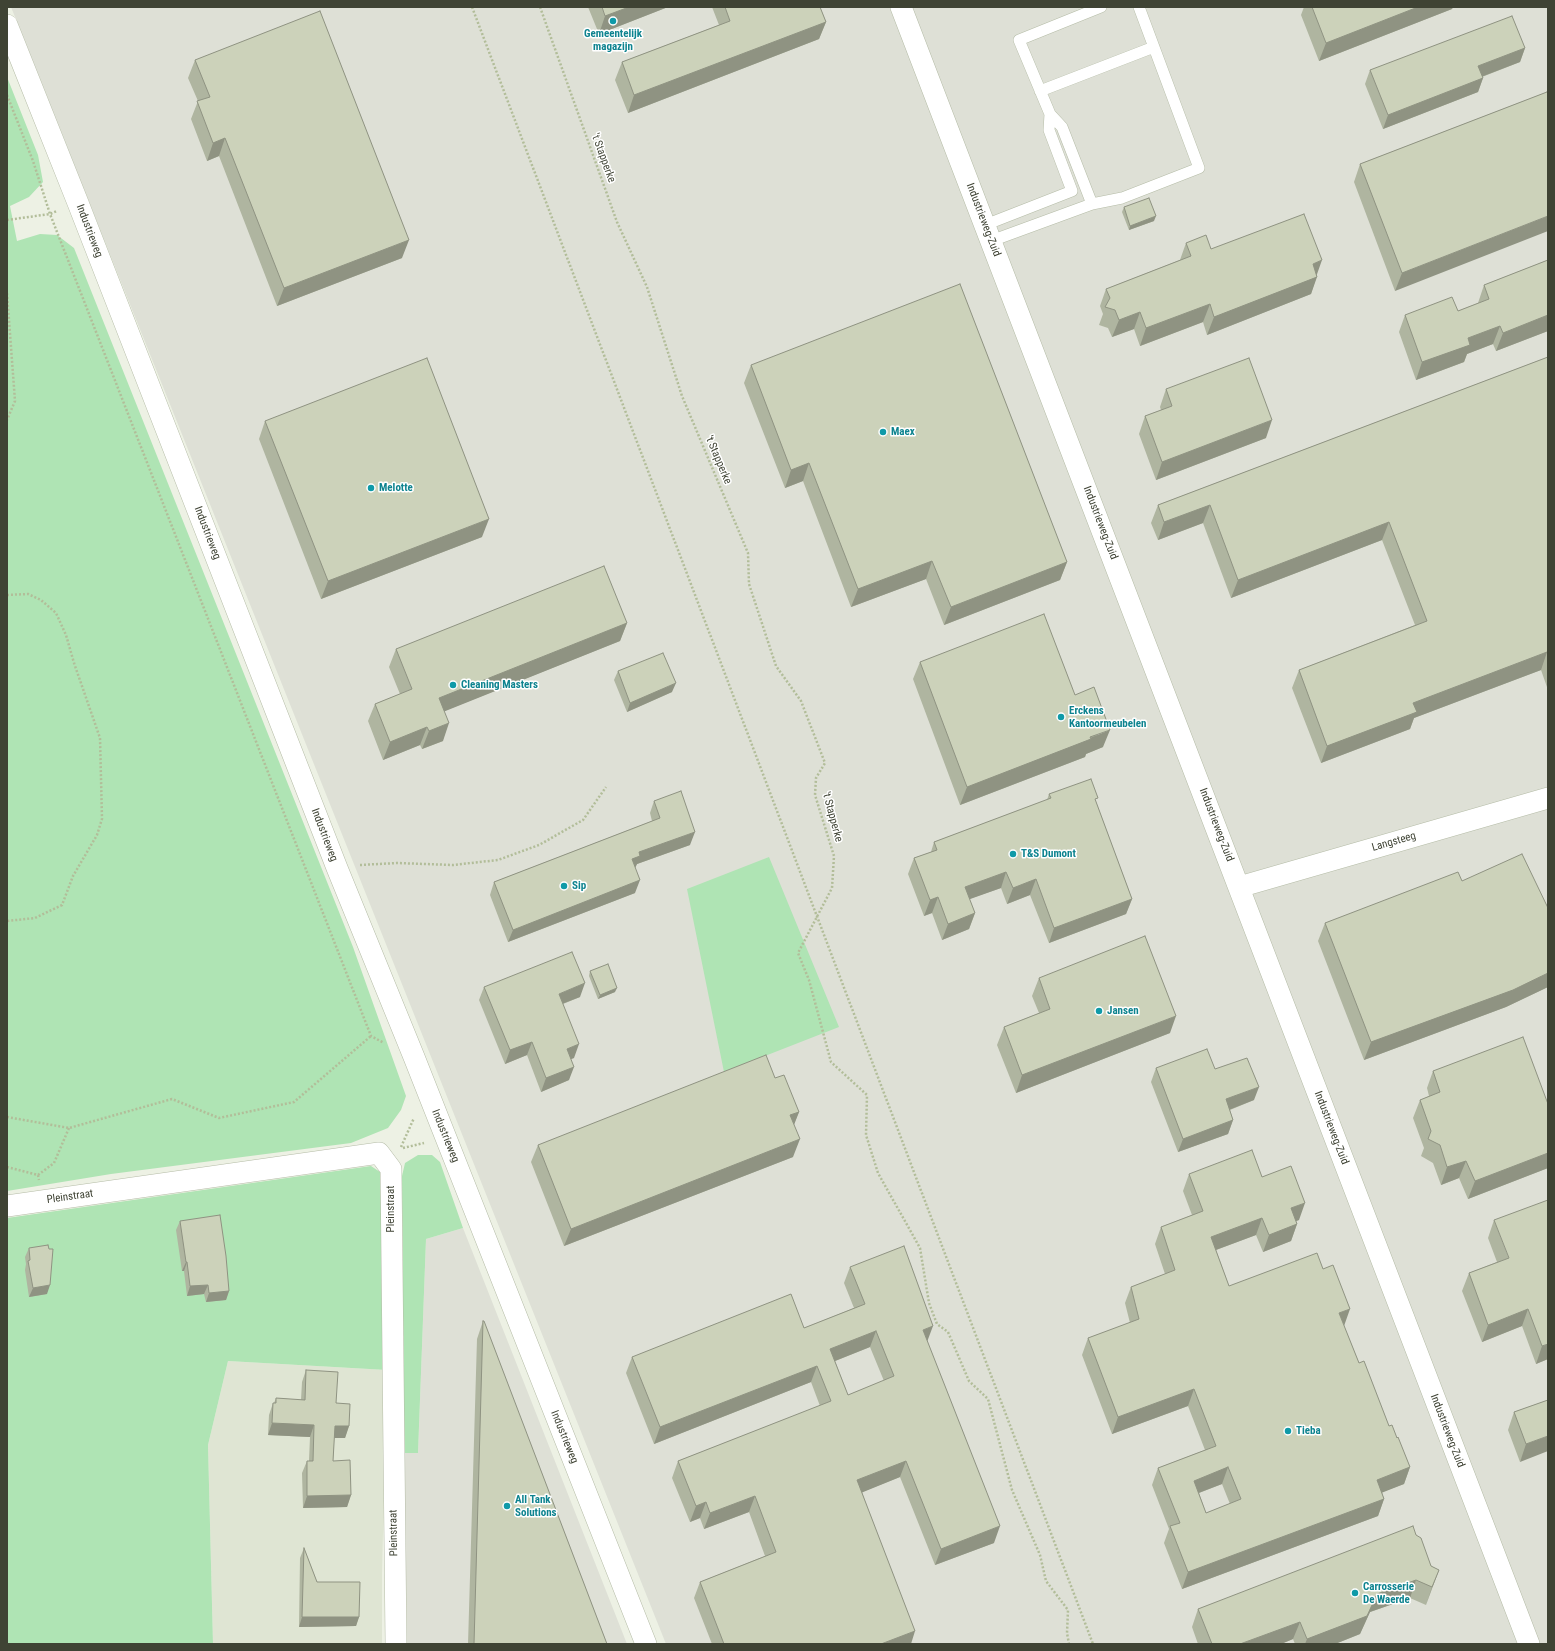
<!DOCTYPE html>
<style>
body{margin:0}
#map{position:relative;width:1555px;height:1651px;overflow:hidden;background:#edf1e4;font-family:"Roboto Condensed",sans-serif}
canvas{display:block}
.frame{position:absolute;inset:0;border:8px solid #3f4334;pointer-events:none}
</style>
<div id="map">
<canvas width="1555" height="1651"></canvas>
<div class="frame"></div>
</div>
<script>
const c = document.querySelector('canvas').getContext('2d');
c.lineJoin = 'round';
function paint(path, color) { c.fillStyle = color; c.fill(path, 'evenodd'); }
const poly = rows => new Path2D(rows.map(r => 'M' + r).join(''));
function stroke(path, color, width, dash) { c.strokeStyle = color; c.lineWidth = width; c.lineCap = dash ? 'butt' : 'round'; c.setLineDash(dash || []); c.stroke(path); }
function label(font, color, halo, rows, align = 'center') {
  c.font = font + ' "Roboto Condensed",sans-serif'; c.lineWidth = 3; c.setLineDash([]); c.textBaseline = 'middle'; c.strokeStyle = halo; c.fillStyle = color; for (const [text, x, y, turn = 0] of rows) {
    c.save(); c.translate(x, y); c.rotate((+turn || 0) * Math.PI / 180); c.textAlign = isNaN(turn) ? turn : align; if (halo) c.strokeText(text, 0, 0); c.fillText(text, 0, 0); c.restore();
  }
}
paint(poly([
 [228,1361,387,1370,382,1573,382,1644,213,1644,208,1445]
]), '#dfe5d3');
paint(poly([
 [11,7,1548,7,1548,1644,666,1644],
 [463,1228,627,1644,407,1644,404,1453,418,1453,426,1239]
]), '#dee0d6');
paint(poly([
 [7,77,38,155,43,182,29,197,10,206,17,241,40,234,57,235,74,248,353,947,406,1096,401,1110,388,1128,351,1143,111,1174,7,1191],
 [769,857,839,1027,724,1072,687,889],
 [418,1155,432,1155,440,1162,463,1228,426,1239,418,1453,404,1453,402,1176,405,1163],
 [371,1166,380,1172,387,1370,228,1361,208,1445,213,1644,7,1644,7,1218]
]), '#afe4b4');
const service = poly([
 [1040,91,1154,47],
 [1092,204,1062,127,1050,114,1019,40,1101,7],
 [985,225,1072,191,1049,130,1050,114],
 [991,241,1092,204,1122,198,1199,168,1139,7]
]);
const minor = poly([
 [901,7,1529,1644],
 [7,25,78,203,337,868,414,1057,646,1644],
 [1239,887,1548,798],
 [7,1206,379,1153,391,1169,396,1644]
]);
stroke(service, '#b5bca7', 12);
stroke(minor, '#b5bca7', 22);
stroke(poly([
 [472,7,1093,1644],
 [540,7,617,222,647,287,682,396,748,553,749,584,776,666,801,701,825,763,816,778,815,795,834,856,832,888,798,953,809,980,831,1062,867,1095,866,1135,878,1173,920,1248,929,1303,937,1324,948,1332,969,1381,988,1399,1012,1490,1040,1555,1046,1581,1068,1610,1067,1633,1069,1644],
 [7,95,33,161,50,214,371,1036,384,1043],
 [7,220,50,214,57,211],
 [7,293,15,401,7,420],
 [7,595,28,594,41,600,56,613,66,635,74,663,100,738,102,819,97,835,73,876,62,905,35,918,7,921],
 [360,865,397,863,453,865,498,860,539,845,583,820,606,787],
 [7,1117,69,1128,172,1099,219,1118,294,1102,371,1036],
 [401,1147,414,1118],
 [403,1148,424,1143],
 [7,1167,38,1175,39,1180],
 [38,1175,54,1163,69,1128]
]), '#b2bd99', 2.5, [2, 2]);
stroke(service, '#fff', 11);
stroke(minor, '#fff', 21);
paint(poly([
 [588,7,668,7,599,34],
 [712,7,820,7,826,22,819,39,628,113,615,80,622,62,719,25],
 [1304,7,1453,7,1452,9,1319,61,1301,15],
 [1525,48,1520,62,1482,77,1483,78,1478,92,1383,129,1365,84,1370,70],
 [195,60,402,258,277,306,219,156,207,161,191,119,198,101,188,78],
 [1547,92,1395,291,1354,182,1360,164],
 [1124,207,1154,221,1129,230,1122,212],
 [1186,243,1317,275,1311,294,1207,335,1203,322,1140,346,1134,329,1112,337,1108,328,1099,325,1103,314,1100,306,1106,289,1180,260],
 [1548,260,1548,331,1496,351,1493,344,1467,354,1464,362,1416,380,1399,332,1405,315,1458,311,1478,303,1484,285],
 [1548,357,1548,690,1541,670,1414,718,1410,729,1321,763,1292,688,1299,670,1415,625,1382,540,1231,598,1203,523,1158,540,1151,523,1158,505],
 [751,365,1067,562,1060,580,944,625,926,579,851,607,803,481,785,488,744,383],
 [1166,389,1266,438,1156,480,1139,434,1145,416,1161,410,1160,407],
 [265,421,482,537,321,599,259,439],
 [627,623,620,641,444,711,443,741,422,749,420,745,383,760,368,721,375,704,400,694,389,667,396,649],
 [920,662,1075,695,1103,747,1086,754,1085,757,960,805,913,679],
 [618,671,672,692,627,712,614,680],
 [1049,794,1096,802,1132,899,1126,914,1049,943,1030,895,1007,904,1001,888,969,899,975,913,969,929,942,940,932,913,924,916,908,874,914,858,931,852,934,842,1047,800],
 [654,801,690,845,637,864,635,868,635,893,508,942,490,895,494,882,652,821,650,813],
 [1462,881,1548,908,1548,987,1506,1007,1364,1060,1318,941,1325,923],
 [590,971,615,992,598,999,589,976],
 [1039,978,1170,1033,1016,1093,997,1045,1004,1027,1039,1013,1032,996],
 [484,987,580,997,563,1004,574,1058,571,1059,569,1080,541,1092,527,1055,505,1064,479,1000],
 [1156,1068,1215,1069,1254,1100,1230,1110,1233,1120,1228,1134,1178,1152,1151,1082],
 [1433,1071,1548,1104,1548,1168,1468,1199,1459,1178,1441,1185,1433,1163,1421,1156,1424,1148,1413,1118,1420,1100,1429,1096,1427,1088],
 [775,1078,799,1112,794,1124,793,1157,564,1246,531,1162,538,1145],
 [1189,1174,1262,1177,1299,1220,1296,1221,1297,1224,1291,1241,1263,1252,1256,1235,1216,1250,1229,1286,1344,1326,1359,1363,1389,1426,1397,1438,1410,1467,1404,1484,1382,1492,1384,1499,1378,1516,1182,1589,1164,1543,1169,1529,1152,1485,1158,1468,1205,1450,1188,1406,1112,1434,1082,1355,1088,1338,1130,1323,1125,1303,1131,1287,1165,1274,1155,1244,1161,1227,1192,1215,1183,1191],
 [1222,1484,1230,1504,1206,1513,1199,1493],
 [1494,1220,1548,1359,1536,1364,1522,1326,1482,1342,1462,1291,1469,1273,1497,1262,1488,1238],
 [180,1221,229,1291,226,1300,206,1302,204,1294,187,1296,184,1271,182,1271,176,1230],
 [29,1248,47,1294,29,1297,25,1270,26,1264,25,1257],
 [850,1267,927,1342,994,1543,935,1565,900,1477,862,1492,911,1644,712,1644,694,1598,700,1582,765,1556,749,1512,704,1529,700,1518,690,1522,672,1478,678,1461,820,1406,811,1382,654,1444,626,1373,632,1357,804,1328,854,1308,844,1283],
 [870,1347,884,1381,848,1395,835,1361],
 [483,1321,607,1644,468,1644,477,1339],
 [306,1370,336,1403,349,1426,345,1438,334,1438,333,1461,351,1495,347,1507,303,1508,302,1473,307,1461,309,1461,310,1437,268,1435,269,1415,273,1403,274,1403,276,1398,301,1400,302,1382],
 [1548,1400,1520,1462,1508,1430,1514,1412],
 [1416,1535,1431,1566,1439,1570,1426,1605,1410,1598,1370,1612,1360,1634,1335,1644,1295,1644,1293,1639,1281,1644,1198,1644,1192,1627,1198,1609],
 [304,1548,317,1582,359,1617,356,1626,299,1627,300,1558]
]), '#afb5a0');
paint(poly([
 [629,7,668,7,599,34,605,16],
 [1418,7,1453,7,1452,9,1319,61,1326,43],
 [826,22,819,39,628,113,634,95],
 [1525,48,1520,62,1473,80,1478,66],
 [1483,78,1478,92,1383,129,1388,115],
 [225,138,219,156,207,161,213,143],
 [1156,216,1154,221,1129,230,1130,226],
 [1548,216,1548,231,1395,291,1402,273],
 [409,240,402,258,277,306,284,288],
 [1322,260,1316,277,1317,277,1311,294,1207,335,1214,317,1313,264],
 [1210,304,1203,322,1140,346,1146,328],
 [1140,312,1134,329,1112,337,1119,320],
 [1548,315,1548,331,1496,351,1503,333],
 [1500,326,1493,344,1467,354,1464,362,1416,380,1422,362,1468,338],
 [1272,420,1266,438,1156,480,1162,462],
 [809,463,803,481,785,488,791,470],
 [1210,505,1203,523,1158,540,1164,522],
 [489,519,482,537,321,599,328,581],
 [1389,522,1382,540,1231,598,1238,580],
 [932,561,926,579,851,607,858,589],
 [1067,562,1060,580,944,625,951,607],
 [627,623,620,641,433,716,439,698],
 [1547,652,1541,670,1414,718,1410,729,1321,763,1327,746,1413,703],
 [676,683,672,692,627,712,630,703],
 [449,723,443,741,422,749,429,731],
 [427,727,420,745,383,760,390,742],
 [1110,730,1103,747,1086,754,1085,757,960,805,967,787],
 [695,832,690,845,637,864,635,868,632,859,639,852],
 [1006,872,1001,888,959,903,965,887],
 [1036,879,1030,895,1007,904,1013,888],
 [640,880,635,893,508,942,513,930],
 [938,897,932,913,924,916,930,900],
 [1132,899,1126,914,1049,943,1054,928],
 [975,913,969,929,942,940,948,924],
 [1548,973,1548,987,1506,1007,1364,1060,1371,1042],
 [585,983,580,997,554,1007,559,994],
 [617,988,615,992,598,999,600,995],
 [1176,1016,1170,1033,1016,1093,1022,1075],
 [532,1042,527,1055,505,1064,510,1050],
 [579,1044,574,1058,562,1062,567,1049],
 [574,1067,569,1080,541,1092,546,1078],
 [1259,1087,1254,1100,1221,1113,1226,1099],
 [799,1112,792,1130,790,1115],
 [1233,1120,1228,1134,1178,1152,1183,1139],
 [800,1139,793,1157,564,1246,571,1229],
 [1548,1153,1548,1168,1468,1199,1475,1181],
 [1466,1161,1459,1178,1441,1185,1447,1167],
 [1305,1203,1299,1220,1285,1225,1291,1208],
 [1262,1218,1256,1235,1205,1254,1211,1237],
 [1297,1224,1291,1241,1263,1252,1269,1235],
 [186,1262,187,1262,184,1271,182,1271],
 [50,1285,47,1294,29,1297,33,1288],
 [208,1285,204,1294,187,1296,190,1286],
 [229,1291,226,1300,206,1302,209,1293],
 [1350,1309,1344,1326,1339,1313],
 [1528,1309,1522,1326,1482,1342,1488,1325],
 [933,1326,927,1342,923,1330],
 [876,1331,870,1347,825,1365,830,1349],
 [1548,1344,1548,1359,1536,1364,1542,1346],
 [817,1366,811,1382,654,1444,660,1427],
 [1194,1389,1188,1406,1112,1434,1118,1417],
 [272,1423,314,1425,310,1437,268,1435],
 [335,1426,349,1426,345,1438,330,1438],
 [1548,1436,1548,1451,1520,1462,1526,1444],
 [906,1461,900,1477,851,1497,857,1480],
 [1228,1467,1222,1484,1188,1497,1194,1481],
 [1410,1467,1404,1484,1371,1497,1377,1480],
 [351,1495,347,1507,303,1508,307,1496],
 [755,1496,749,1512,704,1529,710,1513],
 [1384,1499,1378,1516,1182,1589,1188,1572],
 [706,1502,700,1518,690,1522,696,1506],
 [1000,1526,994,1543,935,1565,941,1549],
 [1439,1570,1432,1588,1426,1605,1432,1587],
 [1416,1580,1410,1598,1370,1612,1360,1634,1335,1644,1305,1644,1307,1639,1377,1594],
 [302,1617,359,1617,356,1626,299,1627],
 [1300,1622,1293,1639,1281,1644,1240,1644],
 [915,1631,911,1644,881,1644]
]), '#8f9382');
const building = poly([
 [602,7,629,7,605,16,602,7],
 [725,7,820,7,826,22,634,95,622,62,730,21,725,7],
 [1312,7,1418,7,1326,43,1312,7],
 [320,11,409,240,284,288,225,138,213,143,197,101,210,97,195,60,320,11],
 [1512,16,1525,48,1478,66,1483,78,1388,115,1370,70,1512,16],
 [1547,92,1548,93,1548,216,1402,273,1360,164,1547,92],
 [1149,198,1156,216,1130,226,1124,207,1149,198],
 [1304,214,1322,260,1313,264,1317,277,1214,317,1210,304,1146,328,1140,312,1119,320,1115,310,1105,307,1110,298,1106,289,1191,256,1186,243,1206,235,1211,249,1304,214],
 [1548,260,1548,315,1503,333,1500,326,1468,338,1470,345,1422,362,1405,315,1452,297,1458,311,1489,299,1484,285,1548,260],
 [960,284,1067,562,951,607,932,561,858,589,809,463,791,470,751,365,960,284],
 [1548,357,1548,655,1547,652,1413,703,1417,712,1327,746,1299,670,1427,621,1389,522,1238,580,1210,505,1164,522,1158,505,1548,357],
 [427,358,489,519,328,581,265,421,427,358],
 [1249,358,1272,420,1162,462,1145,416,1172,406,1166,389,1249,358],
 [604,566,627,623,439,698,449,723,429,731,427,727,390,742,375,704,412,689,396,649,604,566],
 [1044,614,1075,695,1094,687,1110,730,1090,737,1091,739,967,787,920,662,1044,614],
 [663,653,676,683,630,703,618,671,663,653],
 [1091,779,1098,798,1095,799,1132,899,1054,928,1036,879,1013,888,1006,872,965,887,975,913,948,924,938,897,930,900,914,858,937,850,934,842,1051,798,1049,794,1091,779],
 [681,791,695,832,639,852,640,856,632,859,640,880,513,930,494,882,660,818,654,801,681,791],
 [1522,854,1548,908,1548,973,1513,990,1371,1042,1325,923,1458,872,1462,881,1522,854],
 [1145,936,1176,1016,1022,1075,1004,1027,1050,1009,1039,978,1145,936],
 [572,952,585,983,559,994,579,1044,567,1049,574,1067,546,1078,532,1042,510,1050,484,987,572,952],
 [608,964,617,988,600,995,590,971,608,964],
 [1523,1037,1548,1104,1548,1153,1475,1181,1466,1161,1447,1167,1440,1145,1428,1139,1431,1131,1420,1100,1440,1092,1433,1071,1523,1037],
 [1207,1049,1215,1069,1247,1058,1259,1087,1226,1099,1233,1120,1183,1139,1156,1068,1207,1049],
 [766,1055,775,1078,784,1075,799,1112,790,1115,800,1139,571,1229,538,1145,766,1055],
 [1252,1150,1262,1177,1291,1166,1305,1203,1291,1208,1297,1224,1269,1235,1262,1218,1211,1237,1229,1286,1317,1253,1323,1269,1333,1265,1350,1309,1339,1313,1359,1363,1364,1361,1389,1426,1392,1425,1397,1438,1398,1437,1410,1467,1377,1480,1384,1499,1188,1572,1170,1526,1180,1523,1158,1468,1216,1446,1194,1389,1118,1417,1088,1338,1139,1319,1131,1287,1175,1270,1161,1227,1203,1211,1189,1174,1252,1150],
 [1228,1467,1241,1499,1206,1513,1194,1481,1228,1467],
 [1548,1200,1548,1344,1542,1346,1528,1309,1488,1325,1469,1273,1509,1258,1494,1220,1548,1200],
 [220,1215,226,1256,229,1291,209,1293,208,1285,190,1286,187,1262,186,1262,180,1221,220,1215],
 [48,1245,49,1249,53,1249,50,1285,33,1288,28,1261,30,1260,29,1248,48,1245],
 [904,1246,933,1326,923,1330,1000,1526,941,1549,906,1461,857,1480,915,1631,881,1644,724,1644,700,1582,776,1552,755,1496,710,1513,706,1502,696,1506,678,1461,831,1401,817,1366,660,1427,632,1357,791,1294,804,1328,865,1304,850,1267,904,1246],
 [876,1331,894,1376,848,1395,830,1349,876,1331],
 [483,1321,484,1321,607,1644,474,1644,483,1321],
 [306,1370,338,1372,336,1403,350,1404,349,1426,335,1426,333,1461,350,1460,351,1495,307,1496,307,1461,313,1461,314,1425,272,1423,273,1403,276,1403,276,1398,305,1400,306,1370],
 [1548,1400,1548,1436,1526,1444,1514,1412,1548,1400],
 [1413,1526,1416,1535,1421,1538,1431,1566,1439,1570,1432,1587,1416,1580,1377,1594,1367,1616,1307,1639,1300,1622,1240,1644,1212,1644,1198,1609,1413,1526],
 [304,1548,317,1582,360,1582,359,1617,302,1617,304,1548]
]);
paint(building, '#ccd2ba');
stroke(building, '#8f9382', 1);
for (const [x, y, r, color] of [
 [613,21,4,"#0f9aa8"],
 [883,432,4,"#0f9aa8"],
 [371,488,4,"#0f9aa8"],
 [453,685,4,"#0f9aa8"],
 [1061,717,4,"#0f9aa8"],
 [1013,854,4,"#0f9aa8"],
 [564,886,4,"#0f9aa8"],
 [1099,1011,4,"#0f9aa8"],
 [1288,1431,4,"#0f9aa8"],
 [507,1506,4,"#0f9aa8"],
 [1355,1593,4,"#0f9aa8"]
]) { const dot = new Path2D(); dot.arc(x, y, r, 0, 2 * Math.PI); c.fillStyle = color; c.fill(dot); stroke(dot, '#fff', 1.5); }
label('bold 11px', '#0d838f', '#fff', [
 ["Gemeentelijk",613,34,"center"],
 ["magazijn",613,47,"center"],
 ["Maex",891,432],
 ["Melotte",379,488],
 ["Cleaning Masters",461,685],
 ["Erckens",1069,711],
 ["Kantoormeubelen",1069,724],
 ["T&S Dumont",1021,854],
 ["Sip",572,886],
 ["Jansen",1107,1011],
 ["Tieba",1296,1431],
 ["All Tank",515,1500],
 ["Solutions",515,1513],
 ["Carrosserie",1363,1587],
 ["De Waerde",1363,1600]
], 'left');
label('11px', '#3f4334', '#fff', [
 ["'t Stapperke",603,158,70],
 ["Industrieweg-Zuid",983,220,69],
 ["Industrieweg",89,231,69],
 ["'t Stapperke",718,460,67],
 ["Industrieweg-Zuid",1100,523,69],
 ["Industrieweg",207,533,69],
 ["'t Stapperke",832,817,75],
 ["Industrieweg-Zuid",1216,825,69],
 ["Industrieweg",324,835,69],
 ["Langsteeg",1394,842,-16],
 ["Industrieweg-Zuid",1331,1128,69],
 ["Industrieweg",445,1136,68],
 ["Pleinstraat",70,1197,-8],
 ["Pleinstraat",391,1209,-90],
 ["Industrieweg-Zuid",1447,1431,69],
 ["Industrieweg",564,1437,68],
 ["Pleinstraat",394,1533,-91]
]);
</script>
